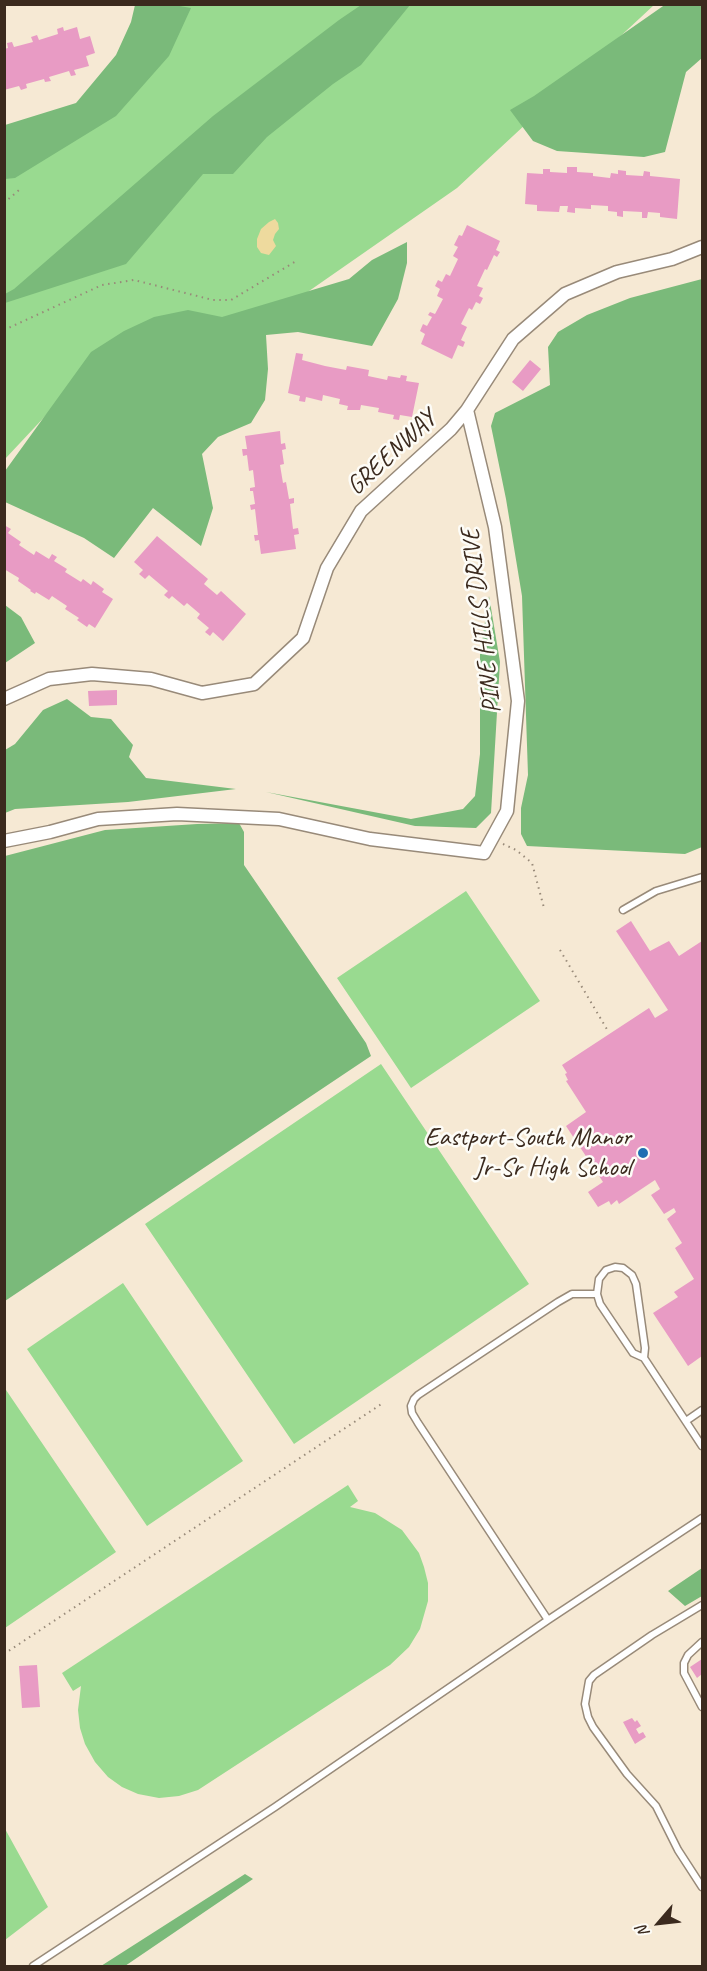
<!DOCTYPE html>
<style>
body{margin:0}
#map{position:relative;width:707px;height:1971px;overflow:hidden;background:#f6e9d4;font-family:Caveat,sans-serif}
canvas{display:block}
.frame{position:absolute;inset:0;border:6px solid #3b2a1e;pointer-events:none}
.north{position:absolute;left:629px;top:1893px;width:60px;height:60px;-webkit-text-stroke:4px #fdfcf7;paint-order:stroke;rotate:242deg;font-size:16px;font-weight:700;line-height:24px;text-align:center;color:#3b2a1e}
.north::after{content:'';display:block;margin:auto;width:21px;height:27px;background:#3b2a1e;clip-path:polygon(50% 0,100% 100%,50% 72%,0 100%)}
</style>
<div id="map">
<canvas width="707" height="1971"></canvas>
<div class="frame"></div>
<div class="north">N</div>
</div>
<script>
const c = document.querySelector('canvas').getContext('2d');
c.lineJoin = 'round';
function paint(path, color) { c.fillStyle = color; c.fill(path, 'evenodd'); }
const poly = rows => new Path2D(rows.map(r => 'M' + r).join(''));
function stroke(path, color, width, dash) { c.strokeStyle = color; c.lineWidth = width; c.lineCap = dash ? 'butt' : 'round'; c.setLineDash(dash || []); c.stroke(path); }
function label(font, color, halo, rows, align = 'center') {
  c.font = font + ' Caveat,sans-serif'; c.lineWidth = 5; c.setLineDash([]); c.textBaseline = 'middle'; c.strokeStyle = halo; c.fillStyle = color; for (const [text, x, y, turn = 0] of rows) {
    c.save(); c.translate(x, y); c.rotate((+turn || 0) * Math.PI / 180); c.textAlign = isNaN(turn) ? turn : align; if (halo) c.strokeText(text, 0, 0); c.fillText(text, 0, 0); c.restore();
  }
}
paint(poly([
 [154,5,654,5,457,188,276,314,95,363,5,459,5,169,135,88],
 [466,891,540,1001,411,1088,337,978],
 [381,1064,529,1284,294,1444,145,1224],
 [123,1283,243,1461,147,1526,27,1349],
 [4,1387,116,1552,5,1628,4,1628],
 [348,1485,358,1501,350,1507,375,1513,402,1530,419,1553,424,1567,428,1583,428,1601,420,1629,409,1647,390,1665,198,1790,179,1796,159,1798,138,1794,122,1787,108,1777,95,1762,85,1744,80,1728,78,1710,81,1686,73,1691,62,1673],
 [4,1827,48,1907,5,1940,4,1940]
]), '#99da90');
paint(poly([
 [666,4,702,5,702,58,686,72,665,152,644,157,557,151,533,141,510,110,534,96],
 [135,5,174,5,191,8,169,56,116,116,15,178,5,179,5,125,76,103,116,55,131,22],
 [361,5,410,5,361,65,333,84,267,137,233,174,203,174,126,264,5,303,5,294,14,289,213,116,339,20],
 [407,242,407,263,398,299,372,346,298,332,266,335,268,369,265,400,251,423,218,437,202,454,213,508,201,546,153,508,114,558,84,538,5,502,5,471,91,352,124,331,154,317,188,310,222,317,349,279,372,260],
 [702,279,702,847,685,854,527,846,521,834,521,808,528,775,522,596,506,499,491,426,495,413,550,385,548,347,558,332,587,315,630,298],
 [489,596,500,662,491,813,476,828,415,826,266,792,411,819,463,809,475,796,480,754,480,654],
 [5,605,21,617,35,643,5,663],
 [67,699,91,717,111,719,133,745,129,757,146,778,236,789,128,802,15,809,5,813,5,750,15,744,43,710],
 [239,823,244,832,244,865,366,1043,371,1056,5,1301,5,856,105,830,197,824],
 [702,1568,702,1596,685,1606,668,1591],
 [245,1874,253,1879,125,1966,101,1966]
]), '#7aba7a');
paint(poly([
 [275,219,278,223,279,229,275,234,273,240,276,246,269,255,261,253,257,247,257,239,261,229,269,222]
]), '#eeda9e');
paint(poly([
 [63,27,64,31,77,27,80,39,90,36,95,53,86,56,89,66,74,70,76,75,71,76,69,71,49,77,51,81,45,82,44,79,26,84,27,88,21,90,19,86,4,90,4,49,8,48,7,43,12,42,14,47,33,42,31,37,37,35,39,40,58,34,57,29],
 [567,167,577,167,577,172,593,173,593,176,610,178,611,173,618,174,618,170,626,171,626,175,643,176,644,171,650,172,650,176,680,179,677,219,660,217,660,213,648,212,647,218,642,218,642,212,623,211,623,217,617,216,617,212,608,211,608,206,591,205,591,209,575,208,575,213,567,212,568,206,560,206,559,212,537,211,537,205,525,204,527,173,543,174,543,169,550,169,550,172,567,173],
 [467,225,500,241,496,250,500,252,497,257,494,255,487,270,485,269,477,286,483,288,479,296,483,298,480,304,476,302,472,310,469,308,461,324,467,327,461,340,465,342,463,347,458,345,452,359,421,344,425,334,420,331,423,324,427,326,432,317,428,315,430,312,435,314,443,299,437,296,440,289,435,286,438,280,442,282,446,274,450,276,458,259,453,256,458,247,454,245,459,235,462,236],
 [296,353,303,354,302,360,325,366,346,370,347,366,369,370,368,376,387,380,388,376,400,378,401,375,407,376,406,381,419,383,412,417,400,415,399,420,393,419,394,415,378,412,379,408,361,405,360,410,347,410,348,406,339,404,340,399,323,395,322,401,306,397,305,402,299,401,300,396,288,393],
 [530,360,541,369,523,391,512,382],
 [280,431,281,444,285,443,286,449,282,450,284,464,280,465,283,483,286,482,289,499,294,498,294,503,290,504,293,529,298,528,299,534,294,535,296,549,261,554,259,540,255,541,254,535,258,535,255,509,251,510,250,505,255,504,253,491,250,491,250,488,255,487,253,470,249,471,247,455,243,456,242,449,247,449,245,436],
 [4,525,11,529,8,533,21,542,19,545,34,555,36,551,49,559,52,554,57,557,54,561,67,569,65,572,81,582,83,579,91,585,93,581,104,589,102,592,113,599,95,628,89,624,87,627,77,620,79,618,65,609,67,606,52,596,49,600,36,592,35,594,30,591,31,590,18,581,19,578,4,569],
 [157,536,208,579,204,584,217,595,221,591,246,614,223,641,213,632,210,636,205,632,209,628,197,618,200,614,187,603,184,606,172,596,169,599,164,595,168,591,149,575,145,579,139,574,143,570,134,562],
 [117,690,117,705,89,706,88,691],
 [631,921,650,951,669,941,679,956,702,941,702,1356,688,1366,653,1313,678,1297,674,1292,694,1279,675,1248,682,1243,667,1219,676,1212,674,1208,664,1214,651,1195,660,1189,655,1180,619,1204,617,1200,611,1205,609,1201,598,1207,588,1192,603,1182,566,1126,586,1112,566,1081,568,1080,565,1074,567,1073,562,1065,649,1008,655,1018,668,1010,616,931],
 [702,1659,702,1674,697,1678,690,1667],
 [37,1665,40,1707,22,1708,19,1666],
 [632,1718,635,1722,637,1720,641,1726,636,1729,639,1734,643,1732,646,1737,635,1744,623,1722]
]), '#e89bc4');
const lane = poly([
 [623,910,656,891,702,877],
 [644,1358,645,1348,636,1284,632,1275,623,1268,615,1267,606,1270,599,1279,597,1294,600,1304,633,1353,644,1358,702,1446],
 [686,1421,702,1410],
 [702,1605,652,1635,594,1675,589,1681,585,1704,588,1717,593,1727,627,1774,656,1806,678,1850,702,1887],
 [548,1620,418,1423,412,1413,411,1406,414,1399,418,1395,558,1302,572,1294,597,1294],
 [702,1642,688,1655,684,1663,684,1673,702,1707],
 [33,1966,275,1807,548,1620,702,1518]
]);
const street = poly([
 [4,699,49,679,92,674,151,679,202,693,254,684,303,638,327,568,361,511,451,429,467,410,513,339,565,294,617,272,672,259,702,247],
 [4,841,50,832,98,819,177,814,279,819,370,839,484,853,507,811,518,701,495,527,467,410]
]);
stroke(lane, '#988a79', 9);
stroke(street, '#988a79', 15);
stroke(poly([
 [4,203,19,190],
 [4,330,102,285,134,280,213,300,231,300,298,260],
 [503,844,516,850,532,863,544,908],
 [560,950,608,1031],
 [4,1654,383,1403]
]), '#988a79', 2, [1.5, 4.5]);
stroke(lane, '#fff', 6);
stroke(street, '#fff', 12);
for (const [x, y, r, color] of [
 [643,1153,6,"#1f6fb2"]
]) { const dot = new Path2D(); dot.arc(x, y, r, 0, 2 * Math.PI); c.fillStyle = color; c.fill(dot); stroke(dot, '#fdfcf7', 2); }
label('26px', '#3b2a1e', '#fdfcf7', [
 ["GREENWAY",392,453,-43],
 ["PINE HILLS DRIVE",482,621,-97]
]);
label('26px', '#3b2a1e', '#fdfcf7', [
 ["Eastport-South Manor",631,1138],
 ["Jr-Sr High School",631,1168]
], 'right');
</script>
